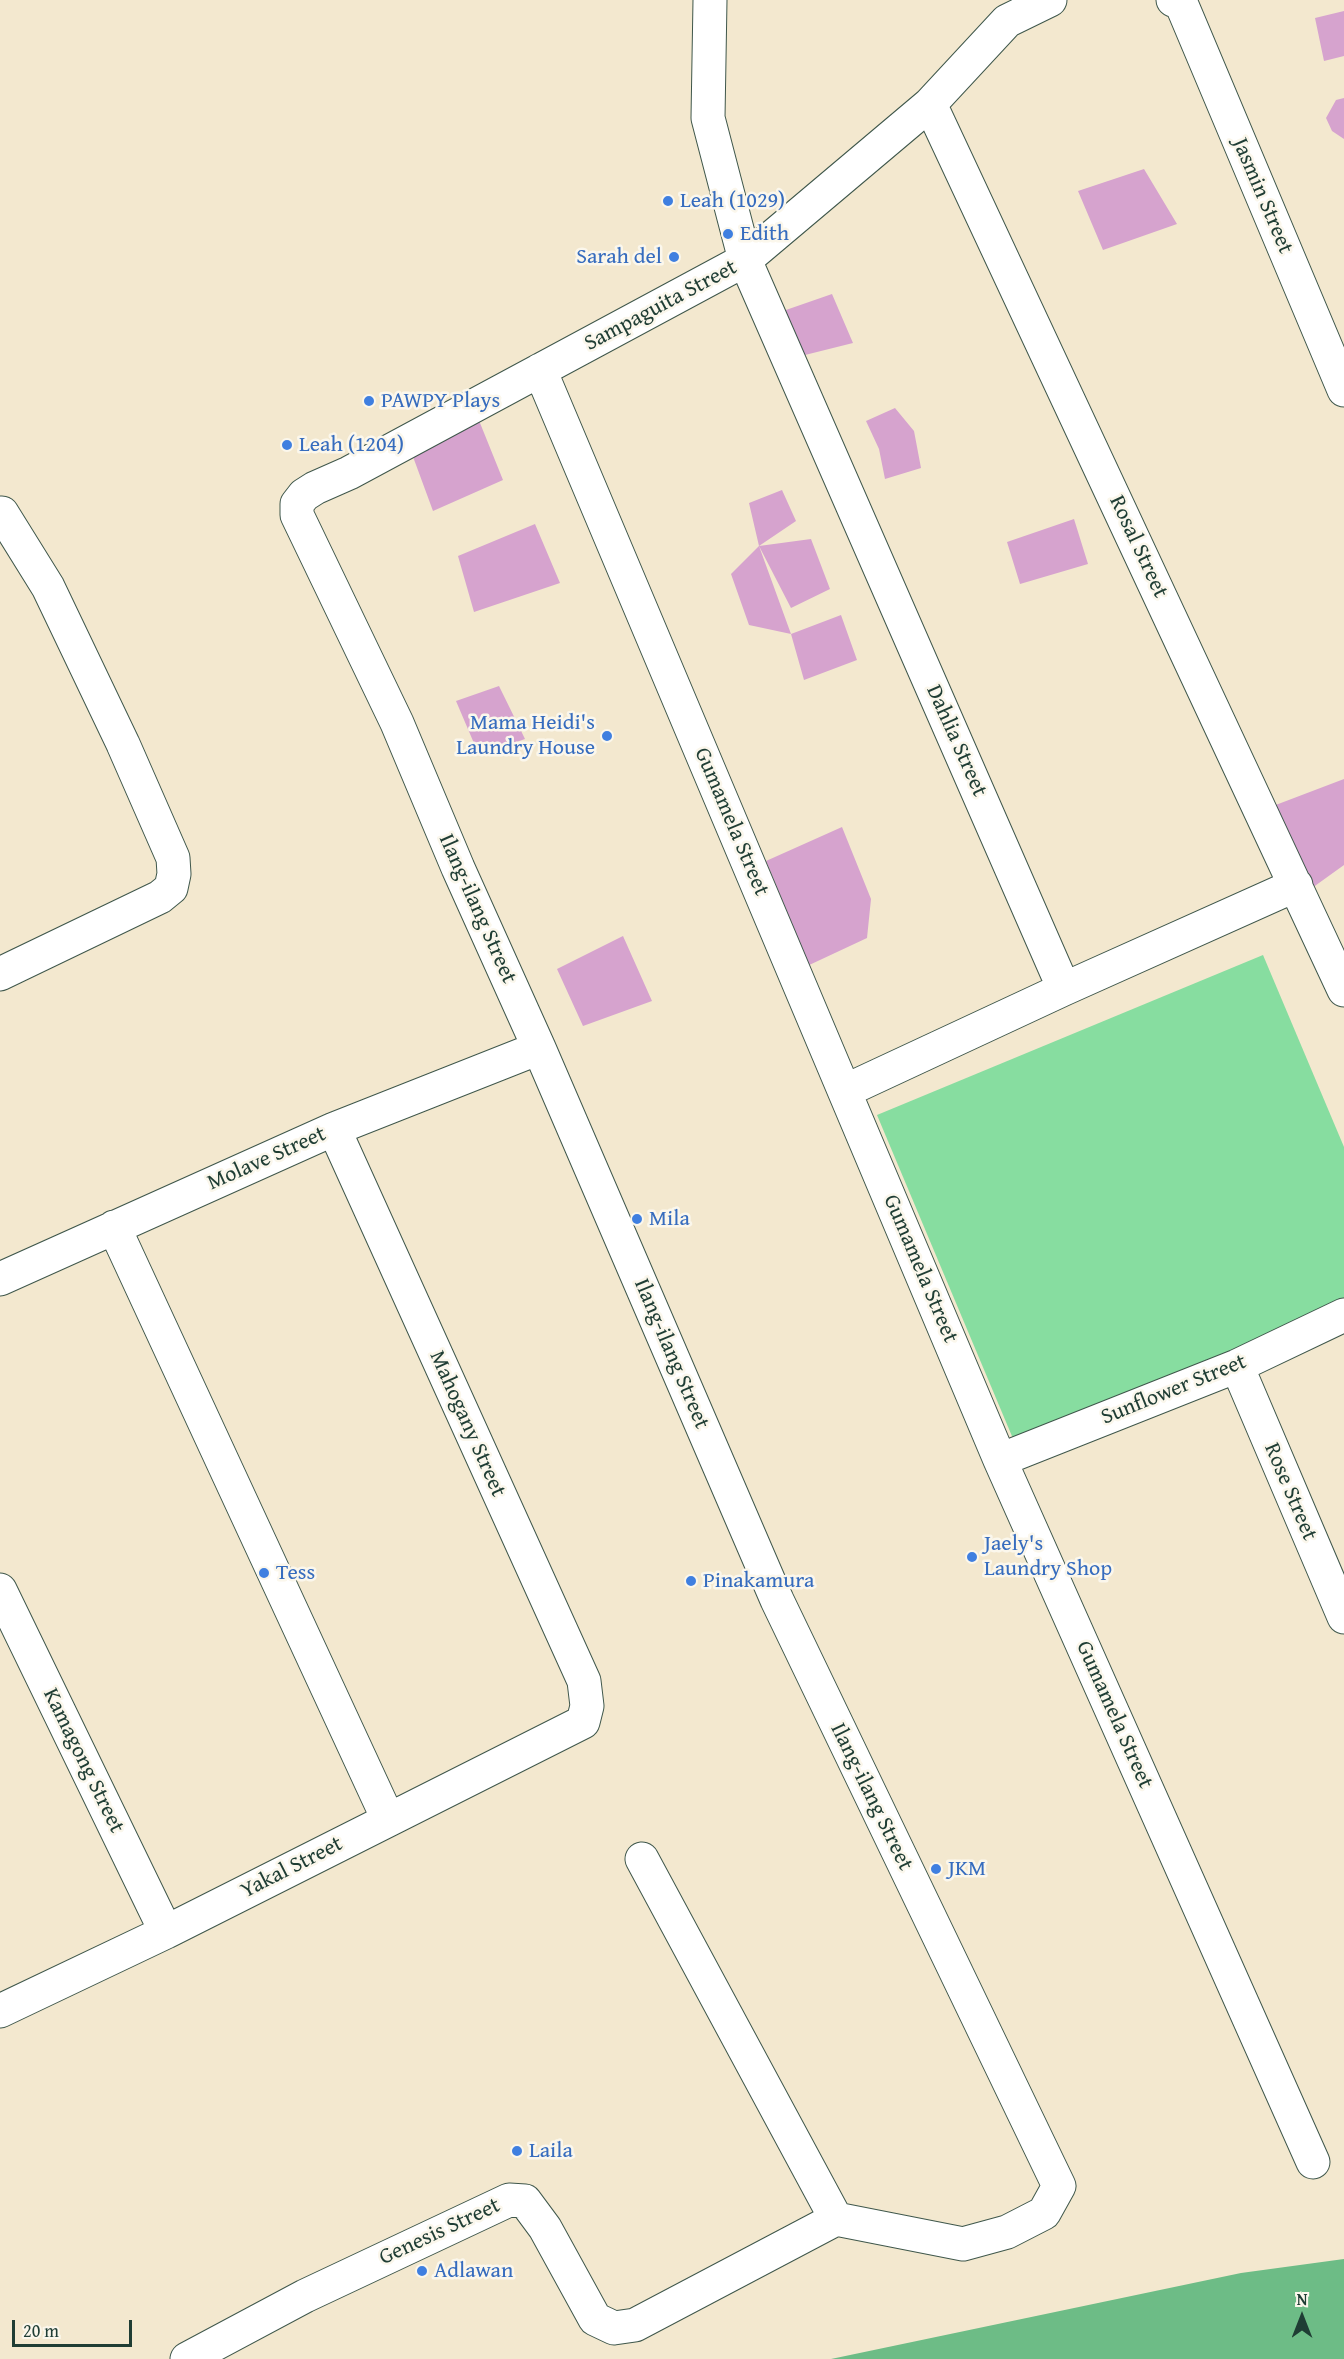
<!DOCTYPE html>
<style>
body{margin:0}
#map{position:relative;width:1344px;height:2359px;overflow:hidden;background:#f3e8cf;font-family:"Gentium Book Plus",serif}
canvas{display:block}
.north{position:absolute;left:1272px;top:2287px;width:60px;height:60px;-webkit-text-stroke:4px #fbf7ec;paint-order:stroke;rotate:0deg;font-size:16px;font-weight:700;line-height:24px;text-align:center;color:#1f3d34}
.north::after{content:'';display:block;margin:auto;width:21px;height:27px;background:#1f3d34;clip-path:polygon(50% 0,100% 100%,50% 72%,0 100%)}
.scale{position:absolute;left:12px;top:2320px;width:120px;height:27px;box-sizing:border-box;border:3px solid #1f3d34;border-top:0;padding-left:8px;font-size:18px;line-height:21px;white-space:nowrap;color:#1f3d34;-webkit-text-stroke:4px #fbf7ec;paint-order:stroke}
</style>
<div id="map">
<canvas width="1344" height="2359"></canvas>
<div class="north">N</div>
<div class="scale">20 m</div>
</div>
<script>
const c = document.querySelector('canvas').getContext('2d');
c.lineJoin = 'round';
function paint(path, color) { c.fillStyle = color; c.fill(path, 'evenodd'); }
const poly = rows => new Path2D(rows.map(r => 'M' + r).join(''));
function stroke(path, color, width, dash) { c.strokeStyle = color; c.lineWidth = width; c.lineCap = dash ? 'butt' : 'round'; c.setLineDash(dash || []); c.stroke(path); }
function label(font, color, halo, rows, align = 'center') {
  c.font = font + ' "Gentium Book Plus",serif'; c.lineWidth = 5; c.setLineDash([]); c.textBaseline = 'middle'; c.strokeStyle = halo; c.fillStyle = color; for (const [text, x, y, turn = 0] of rows) {
    c.save(); c.translate(x, y); c.rotate((+turn || 0) * Math.PI / 180); c.textAlign = isNaN(turn) ? turn : align; if (halo) c.strokeText(text, 0, 0); c.fillText(text, 0, 0); c.restore();
  }
}
paint(poly([
 [1263,955,1344,1147,1344,1304,1014,1441,877,1115]
]), '#87dda0');
paint(poly([
 [1344,2259,1344,2359,831,2359,1241,2273]
]), '#6dbc86');
paint(poly([
 [1344,11,1344,56,1324,61,1315,18],
 [1344,98,1344,139,1332,131,1326,118,1336,100],
 [1144,169,1177,224,1103,250,1078,191],
 [832,294,853,343,801,356,783,311],
 [895,408,914,431,921,468,885,479,879,449,866,421],
 [478,418,503,480,433,511,412,454],
 [782,490,796,521,759,546,811,539,830,589,791,608,759,546,791,634,749,625,731,574,759,546,749,503],
 [1074,519,1088,564,1020,584,1007,542],
 [535,524,560,583,474,612,458,556],
 [841,615,857,660,804,680,791,634],
 [499,686,525,739,479,755,456,701],
 [1344,779,1344,865,1312,888,1273,806],
 [842,827,871,899,867,938,805,967,792,924,766,861],
 [623,936,652,1001,583,1026,557,969]
]), '#d6a3ce');
const minor = poly([
 [710,0,708,118,745,260,1064,989],
 [1173,0,1181,3,1344,390],
 [930,104,1344,990],
 [540,370,1000,1460,1313,2162],
 [0,974,160,897,171,888,174,874,173,858,123,744,48,587,2,513],
 [845,1091,1064,989,1296,885],
 [114,1227,388,1819],
 [0,1279,334,1129,539,1048],
 [1237,1366,1344,1617],
 [1000,1460,1237,1366,1344,1315],
 [0,1590,166,1932],
 [642,1859,836,2219],
 [0,2011,166,1932,583,1722,587,1706,584,1681,334,1129],
 [836,2219,963,2244,1007,2232,1044,2213,1059,2186,777,1600,539,1048,458,868,397,723,297,515,297,504,304,495,315,488,349,473,745,260,930,104,1007,21,1050,0],
 [187,2359,305,2296,509,2200,525,2201,545,2228,595,2319,614,2328,635,2325,836,2219]
]);
stroke(minor, '#3f574b', 35);
stroke(minor, '#fff', 33);
for (const [x, y, r, color] of [
 [668,201,6,"#3f7fe0"],
 [728,234,6,"#3f7fe0"],
 [674,257,6,"#3f7fe0"],
 [369,401,6,"#3f7fe0"],
 [287,445,6,"#3f7fe0"],
 [607,736,6,"#3f7fe0"],
 [637,1219,6,"#3f7fe0"],
 [972,1557,6,"#3f7fe0"],
 [264,1573,6,"#3f7fe0"],
 [691,1581,6,"#3f7fe0"],
 [936,1869,6,"#3f7fe0"],
 [517,2151,6,"#3f7fe0"],
 [422,2271,6,"#3f7fe0"]
]) { const dot = new Path2D(); dot.arc(x, y, r, 0, 2 * Math.PI); c.fillStyle = color; c.fill(dot); stroke(dot, '#fbf7ec', 2); }
label('22px', '#1f3d34', '#fbf7ec', [
 ["Jasmin Street",1262,196,67],
 ["Sampaguita Street",661,306,-28],
 ["Rosal Street",1138,547,65],
 ["Dahlia Street",956,741,66],
 ["Gumamela Street",731,822,67],
 ["Ilang-ilang Street",477,909,66],
 ["Molave Street",267,1159,-24],
 ["Gumamela Street",920,1269,67],
 ["Ilang-ilang Street",671,1354,67],
 ["Sunflower Street",1174,1390,-22],
 ["Mahogany Street",467,1424,66],
 ["Rose Street",1290,1492,67],
 ["Gumamela Street",1114,1715,66],
 ["Kamagong Street",83,1761,64],
 ["Ilang-ilang Street",871,1797,64],
 ["Yakal Street",292,1868,-27],
 ["Genesis Street",440,2232,-25]
]);
label('22px', '#366cbe', '#fbf7ec', [
 ["Leah (1029)",680,201],
 ["Edith",740,234],
 ["Sarah del",662,257,"right"],
 ["PAWPY Plays",381,401],
 ["Leah (1204)",299,445],
 ["Mama Heidi's",595,723,"right"],
 ["Laundry House",595,748,"right"],
 ["Mila",649,1219],
 ["Jaely's",984,1544],
 ["Laundry Shop",984,1569],
 ["Tess",276,1573],
 ["Pinakamura",703,1581],
 ["JKM",948,1869],
 ["Laila",529,2151],
 ["Adlawan",434,2271]
], 'left');
</script>
